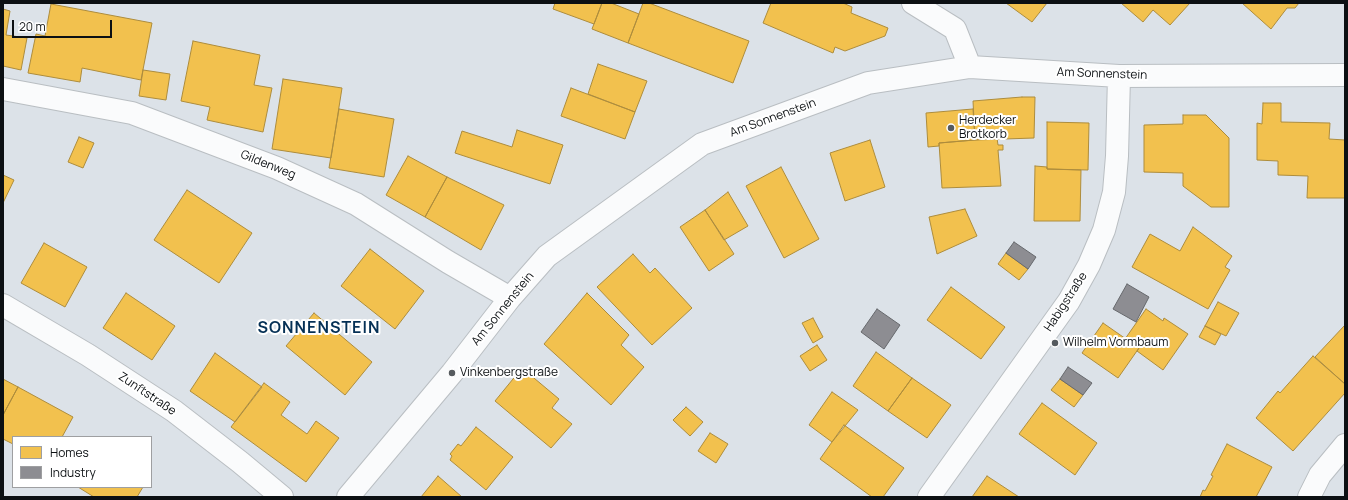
<!DOCTYPE html>
<meta charset="utf-8">
<style>
body{margin:0}
#map{position:relative;width:1348px;height:500px;overflow:hidden;background:#dce2e8;font-family:Manrope,sans-serif}
canvas{display:block}
.frame{position:absolute;inset:0;border:4px solid #0c1013;pointer-events:none}
.legend{position:absolute;left:12px;top:436px;width:140px;height:52px;box-sizing:border-box;background:#fff;border:1px solid #9e9fa1;margin:0;padding:5px 7px;list-style:none;font-size:12px;color:#0c1013}
.legend li{display:flex;align-items:center;gap:8px;height:20px}
.legend b{width:20px;border:1px solid #9e9fa1}
.scale{position:absolute;left:12px;top:20px;width:100px;height:18px;box-sizing:border-box;border:2px solid #0c1013;border-top:0;padding-left:5px;font-size:12px;line-height:14px;white-space:nowrap;color:#0c1013;-webkit-text-stroke:3px #fff;paint-order:stroke}
</style>
<div id="map">
<canvas width="1348" height="500"></canvas>
<div class="frame"></div>
<ul class="legend">
<li><b style="height:11px;background:#f2c14e"></b>Homes</li>
<li><b style="height:11px;background:#8d8d92"></b>Industry</li>
</ul>
<div class="scale">20 m</div>
</div>
<script>
const c = document.querySelector('canvas').getContext('2d');
c.lineJoin = 'round';
function paint(path, color) { c.fillStyle = color; c.fill(path, 'evenodd'); }
const poly = rows => new Path2D(rows.map(r => 'M' + r).join(''));
function stroke(path, color, width, dash) { c.strokeStyle = color; c.lineWidth = width; c.lineCap = dash ? 'butt' : 'round'; c.setLineDash(dash || []); c.stroke(path); }
function label(font, color, halo, rows, align = 'center') {
  c.font = font + ' Manrope,sans-serif'; c.lineWidth = 4; c.setLineDash([]); c.textBaseline = 'middle'; c.strokeStyle = halo; c.fillStyle = color; for (const [text, x, y, turn = 0] of rows) {
    c.save(); c.translate(x, y); c.rotate((+turn || 0) * Math.PI / 180); c.textAlign = isNaN(turn) ? turn : align; if (halo) c.strokeText(text, 0, 0); c.fillText(text, 0, 0); c.restore();
  }
}
const homes = poly([
 [555,3,602,3,594,24,553,9,555,3],
 [602,3,611,3,639,14,628,43,592,29,602,3],
 [643,3,649,3,749,41,733,83,628,43,643,3],
 [771,3,843,3,852,7,851,13,888,28,885,36,845,51,835,47,833,53,763,23,771,3],
 [1006,3,1047,3,1032,22,1006,3],
 [1121,3,1190,3,1170,25,1153,10,1143,22,1121,3],
 [1242,3,1299,3,1295,8,1287,8,1271,29,1242,3],
 [51,4,152,23,141,80,82,68,80,82,28,73,36,34,45,36,51,4],
 [3,9,10,11,6,35,27,38,21,70,3,66,3,9],
 [193,41,260,55,254,85,272,88,263,132,207,120,210,107,181,101,193,41],
 [598,64,647,81,635,112,588,94,598,64],
 [143,70,170,74,166,100,139,96,143,70],
 [283,79,342,88,331,158,272,149,283,79],
 [571,88,635,112,625,139,561,116,571,88],
 [1022,97,1035,97,1034,138,975,140,973,101,1022,97],
 [1263,103,1281,103,1281,122,1330,123,1329,139,1345,140,1345,198,1307,198,1308,176,1278,175,1278,161,1257,160,1257,123,1262,124,1263,103],
 [339,109,394,119,384,177,329,168,339,109],
 [973,109,975,140,939,143,939,146,928,147,926,113,973,109],
 [1183,115,1206,115,1229,138,1229,207,1211,207,1183,186,1183,173,1144,172,1144,125,1183,124,1183,115],
 [1047,122,1089,123,1088,170,1047,169,1047,122],
 [517,130,563,145,550,184,455,153,462,131,512,147,517,130],
 [79,137,94,143,83,168,68,162,79,137],
 [997,138,998,145,1003,145,1003,150,998,150,1001,186,942,188,939,143,997,138],
 [870,140,885,187,845,201,830,153,870,140],
 [408,156,447,177,425,217,386,195,408,156],
 [1035,166,1047,167,1047,169,1081,170,1080,221,1034,221,1035,166],
 [781,167,819,239,784,258,746,186,781,167],
 [3,175,14,180,3,203,3,175],
 [447,177,504,205,481,250,425,217,447,177],
 [187,190,252,233,219,283,154,240,187,190],
 [728,192,748,226,724,240,705,210,728,192],
 [965,209,977,236,937,254,929,217,965,209],
 [705,210,734,254,709,271,680,227,705,210],
 [1193,227,1232,256,1225,267,1230,270,1208,309,1132,267,1150,234,1180,251,1193,227],
 [44,243,87,267,65,307,21,283,44,243],
 [370,249,424,291,395,329,341,286,370,249],
 [1006,253,1028,269,1019,280,998,264,1006,253],
 [633,254,650,273,655,268,692,308,652,345,597,287,633,254],
 [951,287,1005,327,981,359,927,320,951,287],
 [126,293,175,326,152,360,103,328,126,293],
 [587,293,629,335,621,345,644,367,611,405,544,344,587,293],
 [1218,302,1239,313,1226,336,1205,326,1218,302],
 [1146,309,1163,321,1164,318,1188,334,1163,370,1137,351,1139,348,1125,339,1146,309],
 [314,313,372,362,345,395,286,346,314,313],
 [813,318,823,337,813,343,802,323,813,318],
 [1103,323,1139,348,1118,378,1082,353,1103,323],
 [1345,325,1345,384,1315,357,1345,325],
 [1205,326,1221,334,1215,345,1199,337,1205,326],
 [817,345,827,360,810,371,800,356,817,345],
 [876,352,912,378,888,411,853,386,876,352],
 [215,353,262,387,235,422,190,391,215,353],
 [1313,356,1345,384,1345,393,1293,451,1256,418,1278,391,1280,393,1313,356],
 [522,368,559,399,552,408,572,424,551,448,495,401,522,368],
 [912,378,951,405,927,438,888,411,912,378],
 [3,379,18,387,3,415,3,379],
 [1060,379,1083,395,1074,407,1051,390,1060,379],
 [264,383,290,402,281,415,307,434,316,421,339,438,306,482,231,427,264,383],
 [18,387,73,417,62,437,13,437,13,444,3,439,3,415,18,387],
 [832,392,858,410,832,442,809,425,832,392],
 [1042,403,1097,443,1075,475,1019,434,1042,403],
 [686,407,703,422,690,436,673,420,686,407],
 [844,425,904,468,883,497,872,497,820,459,844,425],
 [476,427,513,457,486,490,450,460,452,456,450,454,458,444,461,446,476,427],
 [710,433,728,444,716,463,698,451,710,433],
 [1227,444,1272,467,1256,497,1200,497,1203,490,1205,491,1213,476,1211,475,1227,444],
 [438,476,462,497,421,497,438,476],
 [987,476,1019,497,972,497,987,476],
 [78,487,143,487,137,497,94,497,78,487]
]);
paint(homes, '#f2c14e');
stroke(homes, '#ad8c3c', 1);
const industry = poly([
 [1014,242,1036,257,1028,269,1006,253,1014,242],
 [1127,284,1149,297,1136,322,1113,309,1127,284],
 [877,309,900,325,884,349,861,332,877,309],
 [1068,367,1092,383,1083,395,1060,379,1068,367]
]);
paint(industry, '#8d8d92');
stroke(industry, '#66686c', 1);
const minor = poly([
 [913,3,955,29,970,67],
 [3,89,132,113,277,168,356,204,448,262,510,298],
 [3,305,88,355,174,411,240,462,282,497],
 [348,497,452,373,510,298,547,256,702,144,868,83,970,67,1119,76,1345,75],
 [929,497,1069,301,1089,265,1104,230,1114,192,1117,156,1119,76],
 [1309,497,1320,475,1345,445]
]);
stroke(minor, '#b9bec2', 24);
stroke(minor, '#fafbfc', 22);
for (const [x, y, r, color] of [
 [951,128,4,"#555a5e"],
 [1055,343,4,"#555a5e"],
 [452,373,4,"#555a5e"]
]) { const dot = new Path2D(); dot.arc(x, y, r, 0, 2 * Math.PI); c.fillStyle = color; c.fill(dot); stroke(dot, '#fff', 1.5); }
label('12px', '#0c1013', '#fff', [
 ["Am Sonnenstein",1102,74,2],
 ["Am Sonnenstein",773,118,-20],
 ["Gildenweg",268,165,22],
 ["Habigstraße",1066,302,-57],
 ["Am Sonnenstein",503,309,-51],
 ["Zunftstraße",147,394,34]
]);
label('12px', '#0c1013', '#fff', [
 ["Herdecker",959,121],
 ["Brotkorb",959,135],
 ["Wilhelm Vormbaum",1063,343],
 ["Vinkenbergstraße",460,373]
], 'left');
c.letterSpacing = '1px';
label('bold 16px', '#053055', '#fff', [
 ["SONNENSTEIN",319,329]
]);
c.letterSpacing = '0px';
</script>
